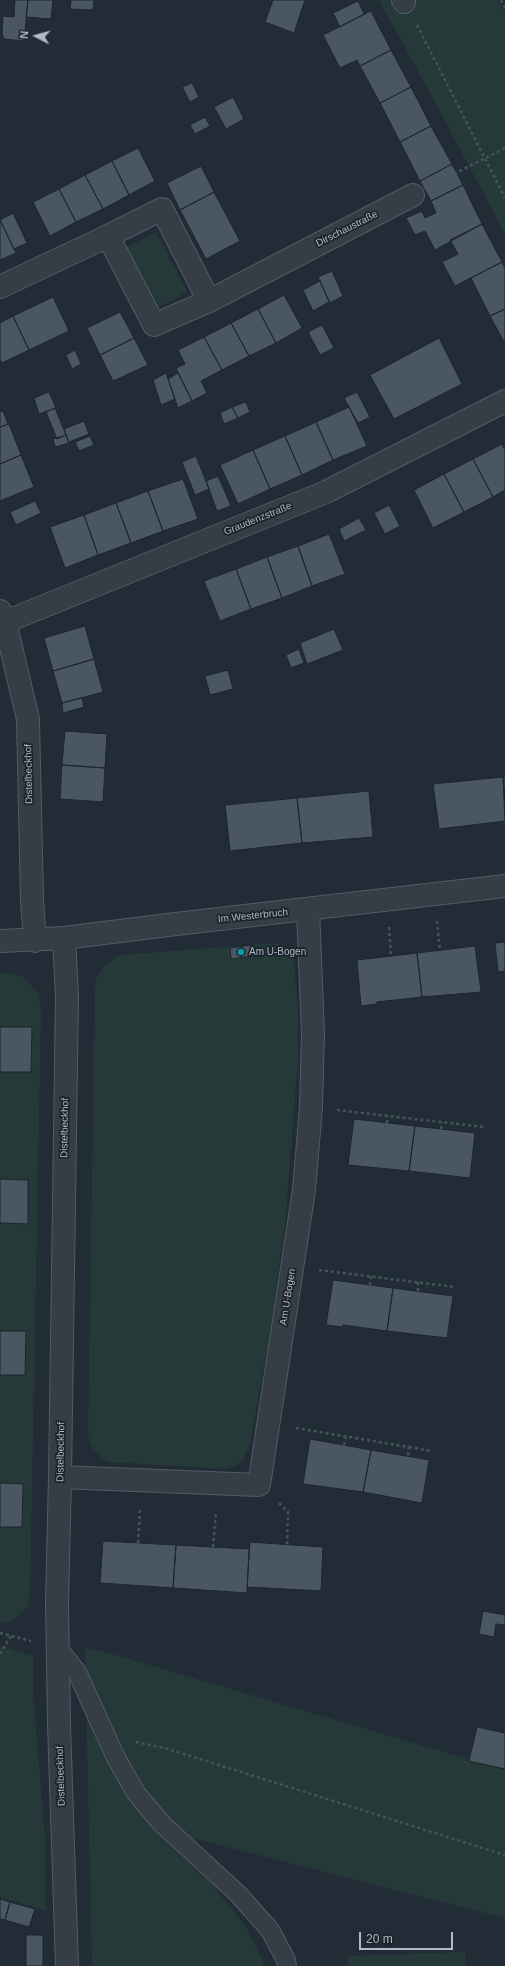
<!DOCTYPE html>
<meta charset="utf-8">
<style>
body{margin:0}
#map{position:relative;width:505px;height:1966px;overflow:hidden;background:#222c37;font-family:Arial,sans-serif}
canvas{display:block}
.north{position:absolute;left:16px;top:16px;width:40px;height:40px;-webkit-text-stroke:3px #1b232c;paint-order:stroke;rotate:276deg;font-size:11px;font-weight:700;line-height:16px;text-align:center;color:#b0b9c4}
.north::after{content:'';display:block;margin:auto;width:14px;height:18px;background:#b0b9c4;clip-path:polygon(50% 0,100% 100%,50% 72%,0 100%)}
.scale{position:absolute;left:359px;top:1932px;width:94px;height:18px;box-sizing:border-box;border:2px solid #b0b9c4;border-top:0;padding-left:5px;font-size:12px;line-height:14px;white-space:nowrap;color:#b0b9c4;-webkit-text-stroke:3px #1b232c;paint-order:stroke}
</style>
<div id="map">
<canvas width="505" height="1966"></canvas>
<div class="north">N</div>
<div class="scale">20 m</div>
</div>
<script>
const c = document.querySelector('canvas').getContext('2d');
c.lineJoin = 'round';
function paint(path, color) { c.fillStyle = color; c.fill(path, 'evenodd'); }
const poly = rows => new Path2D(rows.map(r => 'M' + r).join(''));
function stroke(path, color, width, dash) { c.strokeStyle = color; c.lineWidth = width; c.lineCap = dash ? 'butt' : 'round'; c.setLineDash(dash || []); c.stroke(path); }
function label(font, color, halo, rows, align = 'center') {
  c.font = font + ' Arial,sans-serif'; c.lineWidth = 3.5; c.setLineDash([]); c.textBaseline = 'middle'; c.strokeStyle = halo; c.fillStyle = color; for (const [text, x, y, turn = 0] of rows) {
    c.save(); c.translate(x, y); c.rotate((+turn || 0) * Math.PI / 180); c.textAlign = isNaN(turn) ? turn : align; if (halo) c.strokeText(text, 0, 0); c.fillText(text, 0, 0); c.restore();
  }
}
paint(poly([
 [379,0,498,0,505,14,505,234,435,102],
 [156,232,187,292,157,308,125,248],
 [278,943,288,951,294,962,298,1012,298,1061,285,1224,271,1328,250,1443,243,1460,235,1466,226,1469,110,1462,102,1459,91,1446,88,1435,95,991,96,979,105,965,119,955],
 [0,972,22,976,38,993,41,1009,30,1595,27,1608,12,1621,0,1624],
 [0,1646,33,1656,33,1691,45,1838,46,1911,0,1897],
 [85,1649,102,1651,505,1770,505,1918,156,1829,173,1849,211,1883,247,1928,263,1962,263,1966,92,1966],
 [465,1952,466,1966,348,1966,348,1956]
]), '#253939');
const building = poly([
 [15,0,28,0,24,41,4,39,2,34,3,16,14,17,15,0],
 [28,0,53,0,51,19,26,17,28,0],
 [71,0,94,0,93,10,70,9,71,0],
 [273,0,305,0,294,33,265,22,273,0],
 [358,1,364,14,340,27,333,13,358,1],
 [371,11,391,50,360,66,357,60,340,68,323,35,371,11],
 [391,50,411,87,380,103,360,66,391,50],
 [192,83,199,97,190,102,182,87,192,83],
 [411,87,431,126,400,142,380,103,411,87],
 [233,97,244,119,226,129,214,107,233,97],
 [205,117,210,126,195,134,190,125,205,117],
 [431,126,452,164,420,181,400,142,431,126],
 [138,148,155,181,129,195,112,161,138,148],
 [112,161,129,195,103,209,85,175,112,161],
 [452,164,463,185,431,201,420,181,452,164],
 [201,166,214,192,180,210,167,183,201,166],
 [85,175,103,209,76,222,59,189,85,175],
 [463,185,482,224,435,250,425,231,415,235,406,218,422,211,425,218,436,213,431,201,463,185],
 [59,189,76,222,50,236,33,202,59,189],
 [214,192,240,241,206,259,180,210,214,192],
 [13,213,27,243,14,249,0,220,13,213],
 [0,220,16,253,0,260,0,220],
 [482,224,502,262,455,286,442,262,458,254,450,240,482,224],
 [502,262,505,268,505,309,490,316,471,278,502,262],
 [332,271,343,296,330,303,318,277,332,271],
 [320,281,329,302,313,311,303,290,320,281],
 [284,295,302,328,276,343,258,309,284,295],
 [53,297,69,331,29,350,13,316,53,297],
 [258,309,276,343,249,356,231,323,258,309],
 [505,309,505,344,490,316,505,309],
 [120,312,134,338,100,355,87,328,120,312],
 [13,316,29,350,2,363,0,359,0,323,13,316],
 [231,323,249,356,222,370,204,337,231,323],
 [322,325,334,348,320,355,308,332,322,325],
 [204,337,222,370,201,381,207,393,192,401,176,368,185,364,178,350,204,337],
 [134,338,148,365,113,381,100,355,134,338],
 [439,338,462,384,394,419,370,375,439,338],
 [75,350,81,364,72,369,66,355,75,350],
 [166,373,175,399,161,405,153,380,166,373],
 [178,373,192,401,178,408,168,379,178,373],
 [49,392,56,408,39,414,34,398,49,392],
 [357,392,370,417,358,423,344,398,357,392],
 [246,402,250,412,238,418,232,407,246,402],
 [232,407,238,418,224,424,220,413,232,407],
 [349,407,367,446,333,460,316,422,349,407],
 [55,408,66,435,57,439,46,412,55,408],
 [3,411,8,424,0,427,0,412,3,411],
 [84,421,89,434,69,442,64,429,84,421],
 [316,422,333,460,302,475,285,436,316,422],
 [9,424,21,455,0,464,0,427,9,424],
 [66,435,69,443,55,447,53,439,66,435],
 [90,436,94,445,79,451,75,442,90,436],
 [285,436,302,475,270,489,253,450,285,436],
 [502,444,505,450,505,490,493,497,473,459,502,444],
 [253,450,270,489,238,504,220,465,253,450],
 [21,455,34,487,0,501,0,464,21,455],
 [196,456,209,489,195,495,182,462,196,456],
 [473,459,493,497,464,512,444,474,473,459],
 [444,474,464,512,433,528,414,490,444,474],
 [218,476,231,506,217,511,206,481,218,476],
 [183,479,198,519,163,531,148,491,183,479],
 [148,491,163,531,131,543,116,503,148,491],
 [35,501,41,513,16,525,10,512,35,501],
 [116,503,131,543,98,555,84,515,116,503],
 [389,505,400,526,385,534,374,513,389,505],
 [84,515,98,555,65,568,50,527,84,515],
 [359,518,366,530,344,541,339,529,359,518],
 [329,534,345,574,312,586,298,546,329,534],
 [298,546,312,586,282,598,267,557,298,546],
 [267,557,282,598,251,609,236,569,267,557],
 [236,569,251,609,220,621,204,581,236,569],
 [85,626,94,659,53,671,44,638,85,626],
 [334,629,343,650,307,664,300,643,334,629],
 [299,649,304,663,291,668,286,655,299,649],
 [94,659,103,692,62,703,53,671,94,659],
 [228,670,233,689,210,695,205,676,228,670],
 [82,698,84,707,63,713,62,703,82,698],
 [65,731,107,734,105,768,62,765,65,731],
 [62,765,105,768,103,802,60,799,62,765],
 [503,777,505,777,505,798,503,777],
 [503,777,505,821,439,829,433,784,503,777],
 [369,791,373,837,302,843,297,798,369,791],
 [297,798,302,843,230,851,225,805,297,798],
 [505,942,505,971,498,972,495,943,505,942],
 [251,945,253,956,231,959,230,948,251,945],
 [475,946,481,992,422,997,417,953,475,946],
 [417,953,422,997,377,1002,377,1004,361,1006,357,960,417,953],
 [0,1027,32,1027,31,1072,0,1072,0,1027],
 [354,1119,415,1126,409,1171,348,1165,354,1119],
 [415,1126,475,1133,470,1178,409,1171,415,1126],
 [0,1179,28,1180,28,1224,0,1223,0,1179],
 [333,1280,393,1288,387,1331,343,1325,343,1327,326,1325,333,1280],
 [393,1288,453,1296,447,1338,387,1331,393,1288],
 [0,1331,26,1331,25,1375,0,1375,0,1331],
 [310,1439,371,1450,363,1492,303,1484,310,1439],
 [371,1450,429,1460,422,1503,363,1492,371,1450],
 [0,1483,23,1484,22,1527,0,1527,0,1483],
 [103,1541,176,1545,173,1588,100,1583,103,1541],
 [250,1542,323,1547,321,1591,247,1587,250,1542],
 [176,1545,249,1549,247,1593,173,1588,176,1545],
 [483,1611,505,1615,505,1625,496,1624,494,1637,479,1634,483,1611],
 [477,1727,505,1733,505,1769,469,1761,477,1727],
 [0,1899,10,1902,5,1920,0,1919,0,1899],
 [10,1902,35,1909,29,1927,5,1920,10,1902],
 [26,1935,43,1935,43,1966,26,1966,26,1935]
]);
paint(building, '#4a5762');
stroke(building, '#1d252e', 1);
const lane = poly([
 [57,1647,77,1672,115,1756,136,1793,161,1823,238,1894,270,1930,286,1960,287,1966]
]);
const street = poly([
 [403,0,404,2],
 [108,236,162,209,209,301],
 [0,287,108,236,154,325,209,301,413,195],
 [0,611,5,622,28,719,32,900,35,941],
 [5,622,326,492,505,401],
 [64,938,67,996,60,1477,57,1603,59,1724,67,1966],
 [0,941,64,938,176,924,505,886],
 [60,1477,259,1485,304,1190,311,1107,313,1033,308,910]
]);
stroke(lane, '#535c65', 20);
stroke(street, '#535c65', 24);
stroke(poly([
 [501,0,505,8],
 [417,25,505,198],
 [438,182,505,148],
 [437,921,440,950],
 [389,927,391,956],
 [337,1110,484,1127],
 [387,1123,387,1116],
 [441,1129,442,1122],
 [319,1270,455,1287],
 [370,1285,371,1276],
 [418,1291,418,1282],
 [296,1428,409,1447,408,1456],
 [344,1445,346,1437],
 [409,1447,431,1451],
 [279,1503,288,1512,287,1545],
 [138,1543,140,1507],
 [213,1547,216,1511],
 [0,1633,31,1641],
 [0,1654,11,1636],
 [136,1742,168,1749,505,1855]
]), '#435657', 2.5, [3, 3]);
stroke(lane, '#353e47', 18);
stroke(street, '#353e47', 22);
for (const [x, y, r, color] of [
 [241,952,4,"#0f9aa8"]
]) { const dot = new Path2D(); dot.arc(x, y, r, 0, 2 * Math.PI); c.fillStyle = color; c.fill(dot); stroke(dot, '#1b232c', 1.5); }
label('10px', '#b0b9c4', '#1b232c', [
 ["Dirschaustraße",347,229,-27],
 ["Graudenzstraße",258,519,-22],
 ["Distelbeckhof",29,774,-91],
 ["Im Westerbruch",253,916,-6],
 ["Distelbeckhof",65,1128,-89],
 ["Am U-Bogen",288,1297,-81],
 ["Distelbeckhof",61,1452,-89],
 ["Distelbeckhof",61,1776,-92]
]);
label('10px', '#b0b9c4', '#1b232c', [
 ["Am U-Bogen",249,952]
], 'left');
</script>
